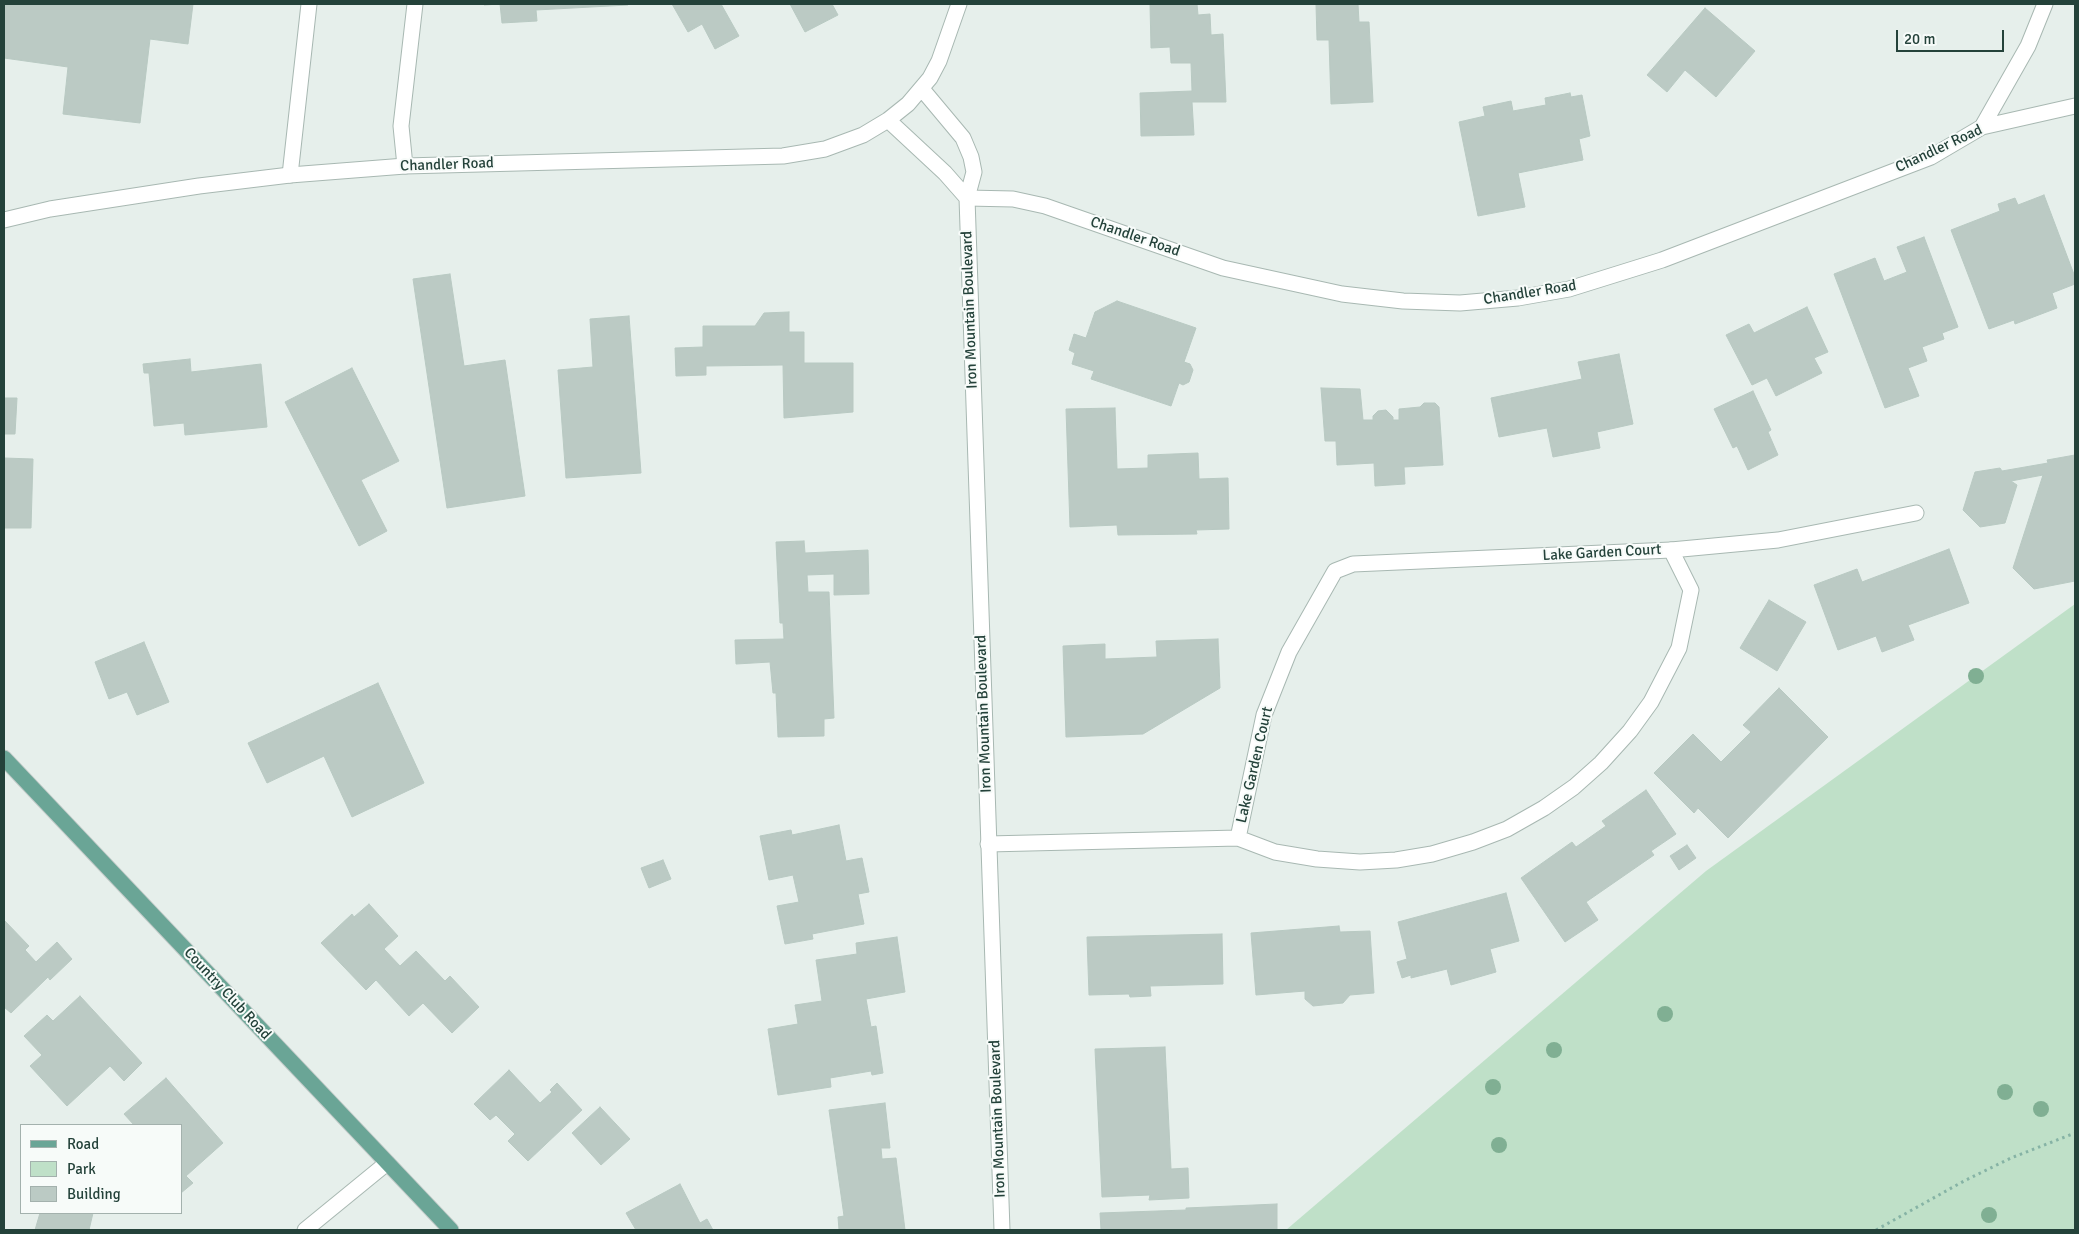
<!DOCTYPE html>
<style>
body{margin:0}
#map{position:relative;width:2079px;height:1234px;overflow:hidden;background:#e6efeb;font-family:Signika,sans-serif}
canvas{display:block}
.frame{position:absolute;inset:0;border:5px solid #24423a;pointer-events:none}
.legend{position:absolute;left:20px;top:1124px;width:162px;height:90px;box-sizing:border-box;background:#f7fbf9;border:1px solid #a3b1ad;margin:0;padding:6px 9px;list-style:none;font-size:15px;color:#24423a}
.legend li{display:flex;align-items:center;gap:10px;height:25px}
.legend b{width:25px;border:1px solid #a3b1ad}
.scale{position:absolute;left:1896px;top:30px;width:108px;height:22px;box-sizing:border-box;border:2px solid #24423a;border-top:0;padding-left:6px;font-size:15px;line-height:18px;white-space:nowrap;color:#24423a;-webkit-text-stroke:4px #f7fbf9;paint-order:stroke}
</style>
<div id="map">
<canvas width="2079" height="1234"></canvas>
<div class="frame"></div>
<ul class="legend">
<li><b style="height:6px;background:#6aa596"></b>Road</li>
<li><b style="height:14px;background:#bfe0c8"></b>Park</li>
<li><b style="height:14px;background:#bbcac4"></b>Building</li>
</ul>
<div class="scale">20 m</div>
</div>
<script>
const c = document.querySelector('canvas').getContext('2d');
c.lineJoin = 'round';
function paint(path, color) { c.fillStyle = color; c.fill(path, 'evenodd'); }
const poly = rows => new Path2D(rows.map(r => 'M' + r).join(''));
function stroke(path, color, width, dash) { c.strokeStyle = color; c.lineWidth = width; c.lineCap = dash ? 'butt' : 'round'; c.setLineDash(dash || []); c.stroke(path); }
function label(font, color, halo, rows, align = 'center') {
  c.font = font + ' Signika,sans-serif'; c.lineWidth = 4; c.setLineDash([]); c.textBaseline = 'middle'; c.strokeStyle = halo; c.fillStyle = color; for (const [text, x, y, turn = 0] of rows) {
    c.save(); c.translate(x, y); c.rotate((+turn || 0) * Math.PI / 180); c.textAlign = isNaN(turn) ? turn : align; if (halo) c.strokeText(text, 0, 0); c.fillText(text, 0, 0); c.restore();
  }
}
paint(poly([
 [2075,604,2075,1230,1286,1230,1706,871]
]), '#bfe0c8');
const building = poly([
 [4,4,193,4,188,44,150,39,140,123,63,114,68,67,4,58,4,4],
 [484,4,628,4,628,5,536,10,537,21,502,23,500,4,484,5,484,4],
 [672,4,721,4,739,36,715,49,702,24,688,32,672,4],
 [790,4,832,4,838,15,805,32,790,4],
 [1150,4,1197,4,1198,15,1210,14,1211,35,1223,34,1226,102,1192,102,1194,135,1141,136,1140,93,1192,91,1191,63,1171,63,1170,47,1151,48,1150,4],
 [1316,4,1358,4,1359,22,1369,22,1373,102,1331,104,1329,40,1317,40,1316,4],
 [1705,8,1755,51,1716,97,1685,70,1667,92,1647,75,1705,8],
 [1570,93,1571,97,1582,95,1590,136,1579,139,1583,160,1518,173,1525,207,1478,216,1459,122,1485,116,1483,107,1511,101,1513,111,1546,105,1545,98,1570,93],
 [2044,195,2075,277,2075,284,2052,293,2057,308,2015,324,2014,320,1989,329,1951,230,2000,211,1998,204,2015,198,2018,205,2044,195],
 [1924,237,1958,327,1942,333,1944,339,1922,347,1927,361,1908,368,1919,396,1885,408,1834,274,1875,258,1884,281,1907,272,1897,247,1924,237],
 [450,274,464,366,505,360,525,496,447,508,413,279,450,274],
 [1117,301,1196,328,1184,362,1190,364,1193,370,1189,382,1183,385,1179,383,1171,406,1091,379,1094,371,1072,364,1075,353,1069,350,1074,334,1086,338,1095,312,1117,301],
 [1807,307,1828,352,1814,358,1822,373,1776,396,1767,378,1752,385,1726,335,1749,324,1754,333,1807,307],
 [789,312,789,332,804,332,804,363,853,363,853,412,784,418,783,365,706,366,706,375,676,376,675,348,703,347,703,326,755,326,764,313,789,312],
 [629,316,641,473,566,478,558,370,593,367,590,319,629,316],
 [1619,354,1633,424,1597,432,1600,448,1553,457,1547,428,1499,437,1491,398,1582,379,1578,362,1619,354],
 [190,359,191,372,261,364,267,427,185,435,184,423,154,426,149,373,144,373,143,364,190,359],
 [352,368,399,461,361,480,387,531,359,546,285,402,352,368],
 [1321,388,1360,389,1363,420,1373,420,1373,416,1378,411,1386,410,1393,417,1393,420,1399,420,1399,409,1420,407,1424,403,1435,403,1439,407,1443,465,1404,467,1405,484,1375,486,1374,463,1337,465,1336,441,1325,441,1321,388],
 [1753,391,1771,430,1768,432,1778,455,1748,470,1737,446,1733,448,1714,409,1753,391],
 [4,398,17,398,15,434,4,434,4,398],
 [1115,408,1117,469,1148,468,1148,455,1198,453,1199,479,1228,478,1229,529,1196,530,1197,534,1118,535,1117,525,1070,527,1066,409,1115,408],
 [2075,455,2075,581,2034,589,2013,568,2043,475,2011,481,2017,485,2005,523,1980,527,1963,510,1975,472,2000,468,2002,471,2048,463,2047,460,2075,455],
 [4,458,33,459,31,528,4,528,4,458],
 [804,541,805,553,868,550,869,594,834,595,834,574,807,575,808,592,829,592,834,718,824,719,824,736,778,737,776,693,773,693,770,662,736,664,735,640,784,639,783,623,780,623,776,542,804,541],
 [1949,549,1969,603,1908,625,1914,640,1882,652,1876,636,1838,650,1814,585,1857,569,1862,582,1949,549],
 [1769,600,1806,622,1777,671,1740,648,1769,600],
 [1218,639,1220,688,1143,734,1066,737,1063,646,1105,644,1105,659,1157,657,1156,641,1218,639],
 [144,642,169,702,137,715,127,692,109,699,95,662,144,642],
 [378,683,424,783,352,817,324,756,267,783,248,743,378,683],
 [1779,688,1828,737,1728,838,1698,808,1694,813,1654,773,1693,734,1721,762,1751,732,1743,725,1779,688],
 [1646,790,1676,834,1651,851,1654,855,1586,902,1598,920,1565,942,1521,878,1572,842,1576,847,1606,826,1602,821,1646,790],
 [839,825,846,861,862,858,869,892,858,894,864,924,812,934,813,939,785,944,777,906,799,902,793,875,769,880,760,836,791,830,792,835,839,825],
 [1687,845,1696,858,1679,870,1670,856,1687,845],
 [663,860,671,879,649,888,641,868,663,860],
 [1506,893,1519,941,1490,949,1496,972,1451,985,1447,969,1411,978,1411,975,1402,978,1397,962,1407,959,1398,922,1506,893],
 [369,904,398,936,384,949,400,966,416,951,445,981,450,976,479,1007,452,1033,423,1003,409,1016,376,980,366,990,321,943,352,914,354,917,369,904],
 [4,920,29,946,25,950,36,962,57,942,72,959,50,980,48,977,11,1013,4,1007,4,920],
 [1339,926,1340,932,1370,931,1374,993,1350,995,1343,1003,1313,1006,1305,999,1305,991,1256,995,1251,933,1339,926],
 [1222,934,1223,984,1150,986,1151,996,1130,997,1129,994,1089,995,1087,937,1222,934],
 [897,937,905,992,866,999,871,1027,876,1026,883,1073,872,1075,871,1071,830,1078,831,1087,778,1095,768,1029,798,1024,795,1005,822,1001,816,960,857,954,856,943,897,937],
 [80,996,142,1063,124,1081,110,1066,67,1106,30,1066,42,1055,24,1036,47,1015,53,1021,80,996],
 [1165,1047,1171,1169,1188,1168,1189,1198,1149,1200,1150,1195,1102,1197,1095,1049,1165,1047],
 [509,1070,540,1103,552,1092,550,1090,557,1083,582,1110,528,1161,508,1141,515,1134,496,1115,490,1120,474,1104,509,1070],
 [166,1078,223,1143,186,1176,193,1183,181,1193,181,1125,134,1125,124,1114,166,1078],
 [885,1103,890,1148,881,1148,882,1159,896,1158,905,1230,839,1230,838,1217,844,1216,829,1110,885,1103],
 [600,1107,630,1139,601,1165,572,1133,600,1107],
 [680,1184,700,1223,707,1219,713,1230,636,1230,626,1213,680,1184],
 [1277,1204,1277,1230,1101,1230,1100,1213,1186,1210,1186,1208,1277,1204],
 [40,1213,93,1213,89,1230,35,1230,40,1213]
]);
paint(building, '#bbcac4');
stroke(building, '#b8c9c2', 1);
const service = poly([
 [405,166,401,126,415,4],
 [290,175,309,4],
 [1671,550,1778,540,1916,513]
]);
const minor = poly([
 [1982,127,2028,46,2045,4],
 [967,198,1013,199,1045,206,1223,268,1342,294,1403,301,1460,303,1518,298,1569,289,1662,260,1931,157,1982,127,2075,106],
 [988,844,1238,838,1275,852,1317,859,1360,862,1396,860,1432,854,1473,842,1507,829,1544,808,1574,787,1601,763,1630,731,1651,702,1679,648,1691,590,1671,550,1353,564,1335,571,1289,652,1264,715,1238,838],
 [305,1230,387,1163]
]);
const tertiary = poly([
 [922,89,963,138,971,157,974,172,967,198,1002,1230],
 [888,120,945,173,967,198],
 [4,220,50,209,199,186,290,175,405,166,783,156,825,149,863,135,888,120,908,104,930,78,939,61,959,4]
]);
const primary = poly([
 [4,758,451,1230]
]);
stroke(service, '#a8b8b2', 17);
stroke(minor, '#a8b8b2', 17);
stroke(tertiary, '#a8b8b2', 17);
stroke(primary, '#c2cac8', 17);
stroke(poly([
 [1876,1230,1964,1181,2011,1158,2075,1133]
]), '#86b3a5', 3, [2.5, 4]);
stroke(service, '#fff', 15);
stroke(minor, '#fff', 15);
stroke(tertiary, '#fff', 15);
stroke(primary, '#6aa596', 15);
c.fillStyle = '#80af93';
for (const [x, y] of [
 [1976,676],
 [1665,1014],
 [1554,1050],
 [1493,1087],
 [2005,1092],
 [2041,1109],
 [1499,1145],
 [1989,1215]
]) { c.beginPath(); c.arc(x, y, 8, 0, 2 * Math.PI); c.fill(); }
label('15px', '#24423a', '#f7fbf9', [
 ["Chandler Road",1939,149,-25],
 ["Chandler Road",447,165,-2],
 ["Chandler Road",1135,237,19],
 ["Chandler Road",1530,293,-9],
 ["Iron Mountain Boulevard",970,310,-92],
 ["Lake Garden Court",1602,553,-3],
 ["Iron Mountain Boulevard",984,714,-92],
 ["Lake Garden Court",1255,765,-77],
 ["Country Club Road",227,994,47],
 ["Iron Mountain Boulevard",998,1119,-92]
]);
</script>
